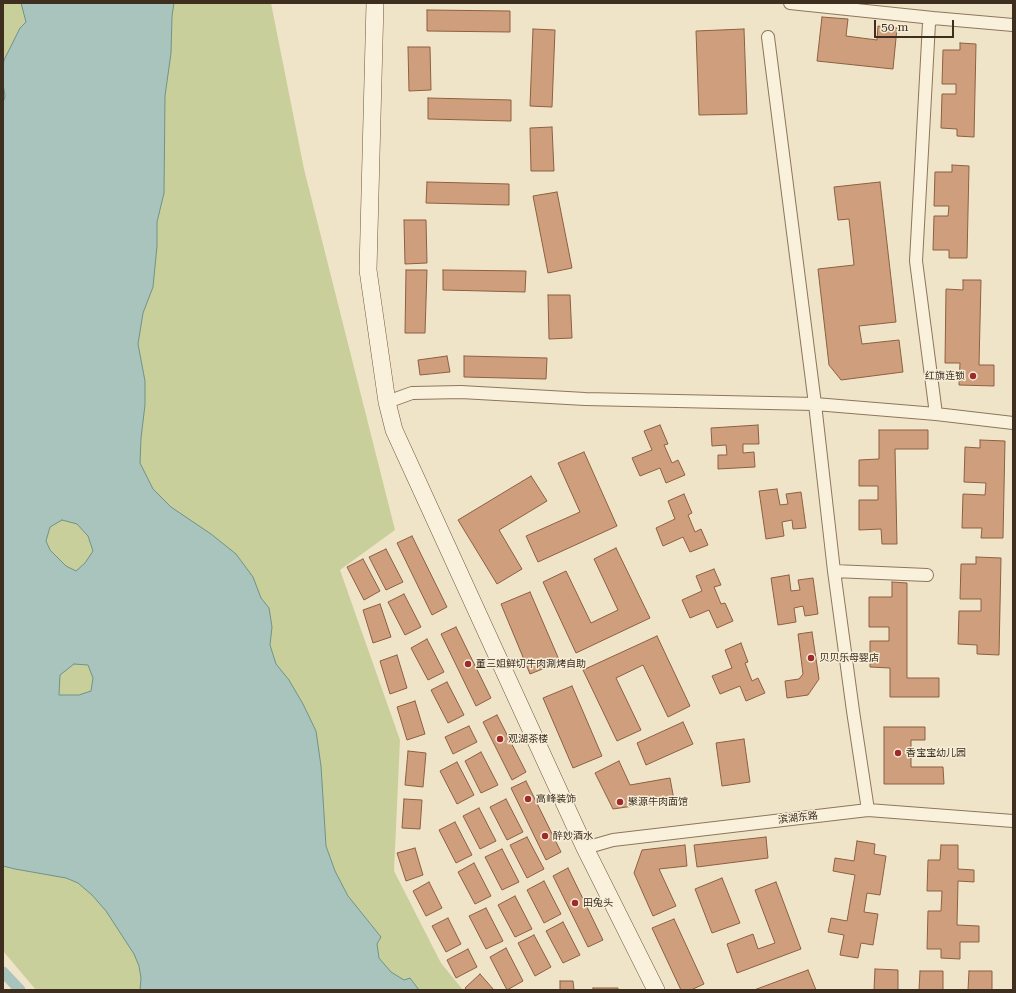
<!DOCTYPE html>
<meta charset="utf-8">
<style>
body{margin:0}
#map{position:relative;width:1016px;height:993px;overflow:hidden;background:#f0e4c8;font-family:"Roboto Serif",serif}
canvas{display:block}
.frame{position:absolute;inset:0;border:4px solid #3d2e20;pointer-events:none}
.scale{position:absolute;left:874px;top:20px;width:80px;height:18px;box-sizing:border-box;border:2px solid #3d2e20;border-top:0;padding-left:5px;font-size:12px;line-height:14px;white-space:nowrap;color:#3d2e20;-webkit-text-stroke:3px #f7eed8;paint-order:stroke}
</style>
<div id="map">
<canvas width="1016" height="993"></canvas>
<div class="frame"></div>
<div class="scale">50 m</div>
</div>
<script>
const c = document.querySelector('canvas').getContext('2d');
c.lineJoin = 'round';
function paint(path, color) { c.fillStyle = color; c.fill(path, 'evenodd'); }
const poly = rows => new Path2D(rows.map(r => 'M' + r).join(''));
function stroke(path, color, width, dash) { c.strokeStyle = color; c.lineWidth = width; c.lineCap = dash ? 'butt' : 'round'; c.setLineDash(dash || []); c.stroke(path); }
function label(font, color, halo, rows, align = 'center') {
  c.font = font + ' "Roboto Serif","Noto Sans SC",serif'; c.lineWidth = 3; c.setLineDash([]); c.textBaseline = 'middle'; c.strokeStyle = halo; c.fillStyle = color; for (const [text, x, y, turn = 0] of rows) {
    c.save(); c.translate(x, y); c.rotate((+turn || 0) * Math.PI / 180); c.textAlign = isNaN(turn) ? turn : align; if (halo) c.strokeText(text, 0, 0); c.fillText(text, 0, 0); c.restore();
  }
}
paint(poly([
 [3,3,271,3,304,169,395,530,340,570,400,740,394,871,441,963,463,990,36,990,3,951]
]), '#c9cf9b');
const water = poly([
 [21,3,174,3,172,16,171,53,165,96,164,193,157,222,157,246,153,287,143,313,138,344,145,381,145,405,141,438,140,463,153,489,171,507,211,534,236,554,253,577,261,598,269,608,272,627,270,645,276,664,289,680,303,704,316,731,321,766,326,846,335,871,348,896,381,937,377,944,379,958,391,972,404,980,410,978,419,990,140,990,141,978,139,966,134,954,106,911,92,895,78,883,66,878,15,869,3,866,3,103,5,96,3,84,3,66,4,60,20,28,26,22,21,3],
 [62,520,77,524,88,536,93,551,85,563,76,571,66,566,50,550,46,541,50,527,62,520],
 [74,664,88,665,93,678,91,691,79,695,59,695,60,675,74,664]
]);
paint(water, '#a9c4bc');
stroke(water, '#6f938a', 1);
stroke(poly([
 [3,972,20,990]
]), '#a9c4bc', 11);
const building = poly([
 [427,10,510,11,510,32,427,31,427,10],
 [822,17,848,19,846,36,877,40,878,26,897,28,893,69,817,61,822,17],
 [533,29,555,30,552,107,530,106,533,29],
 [744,29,747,114,699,115,696,31,744,29],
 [960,43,976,44,974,137,957,136,957,129,941,128,942,94,956,94,956,84,942,84,943,50,960,50,960,43],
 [408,47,430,47,431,90,409,91,408,47],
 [428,98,511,100,511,121,428,119,428,98],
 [552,127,554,171,531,171,530,128,552,127],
 [952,165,969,166,967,258,949,258,949,250,933,250,934,216,948,216,949,206,934,206,935,172,952,172,952,165],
 [427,182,509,184,509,205,426,203,427,182],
 [880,182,896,322,859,326,862,344,899,340,903,372,841,380,829,365,818,269,854,265,849,219,838,220,834,187,880,182],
 [557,192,572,268,548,273,533,196,557,192],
 [404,220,426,220,427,263,405,264,404,220],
 [406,270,427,270,425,333,405,333,406,270],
 [443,270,526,271,525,292,443,290,443,270],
 [963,280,981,280,979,365,994,365,994,386,959,385,960,363,945,363,946,289,963,290,963,280],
 [548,295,570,295,572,338,549,339,548,295],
 [447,356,450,372,420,375,418,360,447,356],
 [464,356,547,358,546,379,464,377,464,356],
 [660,425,668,444,664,445,672,463,678,460,685,475,666,483,660,468,640,476,632,458,652,450,644,431,660,425],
 [758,425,759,444,743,444,743,453,754,452,755,467,718,469,718,455,727,455,726,445,712,446,711,428,758,425],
 [879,430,928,430,928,449,895,449,897,544,882,544,881,529,859,530,859,500,878,500,878,486,859,486,859,460,879,459,879,430],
 [980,440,1005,441,1003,538,981,538,982,528,962,528,963,494,985,495,986,483,964,482,965,447,980,448,980,440],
 [584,452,617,526,538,562,526,536,580,512,558,463,584,452],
 [531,476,547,501,499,530,522,569,497,584,458,520,531,476],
 [777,489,780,505,788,504,786,494,801,492,806,528,793,529,792,520,782,522,784,536,766,539,759,491,777,489],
 [684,494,692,513,688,515,695,532,701,529,708,545,690,552,683,537,663,546,656,528,675,519,668,501,684,494],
 [412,536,447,607,432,615,397,543,412,536],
 [616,548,650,618,576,653,543,582,566,571,591,623,618,610,594,559,616,548],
 [386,549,403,582,386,590,369,557,386,549],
 [976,557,1001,558,999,655,977,654,977,645,958,644,959,611,981,611,981,599,960,599,961,564,976,564,976,557],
 [363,559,380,591,364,600,347,567,363,559],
 [714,569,721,585,714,587,721,604,725,603,733,621,717,628,709,610,690,618,682,600,702,591,696,576,714,569],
 [789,575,791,591,800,590,798,580,813,578,818,614,805,616,803,606,794,608,796,622,778,625,771,578,789,575],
 [892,582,907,583,907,678,939,678,939,697,890,697,890,668,870,667,870,641,889,641,889,627,869,627,869,597,892,597,892,582],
 [530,592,560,662,530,674,501,604,530,592],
 [404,594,421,627,405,635,388,602,404,594],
 [380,604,391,637,373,643,363,610,380,604],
 [456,627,491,698,476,706,441,634,456,627],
 [812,632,819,679,808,695,787,698,785,681,799,679,803,674,798,634,812,632],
 [657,636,690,706,668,717,643,665,616,678,641,730,617,741,583,670,657,636],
 [427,639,444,672,428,680,411,648,427,639],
 [741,643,748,662,745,663,752,681,758,678,765,693,746,701,740,686,720,694,712,676,732,668,725,650,741,643],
 [397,655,407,688,390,694,380,661,397,655],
 [447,682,464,715,448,723,431,690,447,682],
 [572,686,602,756,573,768,543,698,572,686],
 [415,701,425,734,407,740,397,707,415,701],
 [497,715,526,772,512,780,483,722,497,715],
 [683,722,693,744,646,765,637,743,683,722],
 [469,726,477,742,453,754,445,737,469,726],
 [884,727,925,727,925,740,911,740,911,767,943,767,944,784,884,784,884,727],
 [744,739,750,782,722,786,716,743,744,739],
 [408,751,426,753,423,787,405,785,408,751],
 [481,752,498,785,481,793,465,761,481,752],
 [619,761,630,785,670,778,674,800,613,809,595,773,619,761],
 [457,762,474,795,457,804,440,771,457,762],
 [526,781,561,852,546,860,511,788,526,781],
 [404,799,422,800,420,829,402,828,404,799],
 [506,799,523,832,507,840,490,807,506,799],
 [479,808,496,841,480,849,463,816,479,808],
 [455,822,472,855,456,863,439,830,455,822],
 [527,837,544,869,527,878,510,845,527,837],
 [766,837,768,858,697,867,694,845,766,837],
 [857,841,875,844,874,854,886,856,880,895,867,893,864,912,878,914,873,945,861,943,858,958,840,955,844,935,828,932,831,918,847,921,855,875,833,871,835,858,854,861,857,841],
 [685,845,687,866,659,869,676,906,653,916,634,873,642,850,685,845],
 [941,845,958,845,958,869,974,870,974,882,958,881,957,925,979,926,979,942,960,942,960,959,941,958,941,949,927,949,928,911,941,911,942,891,927,891,928,860,940,860,941,845],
 [415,848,423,875,406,881,397,853,415,848],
 [502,849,519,882,502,890,485,857,502,849],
 [474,863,491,896,475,904,458,872,474,863],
 [568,868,603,940,588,947,553,876,568,868],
 [722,878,740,923,712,933,695,889,722,878],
 [544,881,561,914,544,923,527,890,544,881],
 [429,882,442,908,426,916,413,891,429,882],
 [776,882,801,949,737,973,727,944,753,934,758,949,775,943,755,890,776,882],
 [515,896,532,929,515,937,498,905,515,896],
 [486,908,503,941,486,949,469,916,486,908],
 [448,918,461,944,446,952,432,926,448,918],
 [674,919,704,984,691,990,681,990,652,928,674,919],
 [563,922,580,955,563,963,546,931,563,922],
 [534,935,551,967,535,976,518,943,534,935],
 [506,948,523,981,507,990,490,957,506,948],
 [468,949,477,967,456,978,447,960,468,949],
 [875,969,898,970,898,990,874,990,875,969],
 [808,970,816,990,754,990,808,970],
 [920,971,943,971,943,990,919,990,920,971],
 [969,971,992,971,992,990,968,990,969,971],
 [480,974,494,990,467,990,465,988,480,974],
 [560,981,573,981,574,990,560,990,560,981],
 [593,988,618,988,618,990,593,990,593,988]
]);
paint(building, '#cf9f7d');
stroke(building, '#8d5f41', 1);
const street = poly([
 [790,3,933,18],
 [768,37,815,404,834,571,853,711,868,810],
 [387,402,412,393,461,392,585,399,815,404,936,414,1013,423],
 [936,414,916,261,929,23,933,18,1013,25],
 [834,571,927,575],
 [585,848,613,840,868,810,1013,821]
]);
const secondary = poly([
 [375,3,368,270,387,402,394,430,585,848,656,990]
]);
stroke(street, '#8d765c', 14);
stroke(secondary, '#6f573f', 18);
stroke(street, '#faf1dc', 12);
stroke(secondary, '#faf1dc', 17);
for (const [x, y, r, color] of [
 [973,376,4,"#9e2a2b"],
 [811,658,4,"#9e2a2b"],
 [468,664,4,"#9e2a2b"],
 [500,739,4,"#9e2a2b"],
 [898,753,4,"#9e2a2b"],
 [528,799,4,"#9e2a2b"],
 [620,802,4,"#9e2a2b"],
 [545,836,4,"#9e2a2b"],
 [575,903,4,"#9e2a2b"]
]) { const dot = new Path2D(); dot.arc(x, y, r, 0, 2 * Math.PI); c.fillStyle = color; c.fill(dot); stroke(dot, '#f7eed8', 1.5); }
label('10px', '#3d2e20', '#f7eed8', [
 ["红旗连锁",965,376,"right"],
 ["贝贝乐母婴店",819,658],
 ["董三姐鲜切牛肉涮烤自助",476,664],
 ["观湖茶楼",508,739],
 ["香宝宝幼儿园",906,753],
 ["高峰装饰",536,799],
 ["聚源牛肉面馆",628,802],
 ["醉妙酒水",553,836],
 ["田兔头",583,903]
], 'left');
label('10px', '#3d2e20', '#f7eed8', [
 ["滨湖东路",798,818,-7]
]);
</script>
